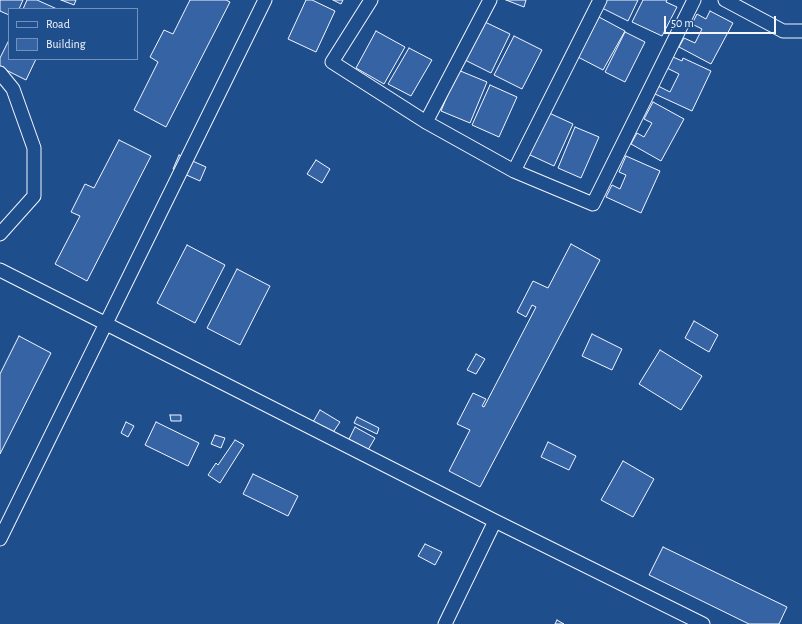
<!DOCTYPE html>
<style>
body{margin:0}
#map{position:relative;width:802px;height:624px;overflow:hidden;background:#1f4e8c;font-family:"Alegreya Sans",sans-serif}
canvas{display:block}
.legend{position:absolute;left:8px;top:8px;width:130px;height:52px;box-sizing:border-box;background:#1f4e8c;border:1px solid #7391ba;margin:0;padding:5px 7px;list-style:none;font-size:12px;color:#f2f6ff}
.legend li{display:flex;align-items:center;gap:8px;height:20px}
.legend b{width:20px;border:1px solid #7391ba}
.scale{position:absolute;left:664px;top:16px;width:112px;height:18px;box-sizing:border-box;border:2px solid #f2f6ff;border-top:0;padding-left:5px;font-size:12px;line-height:14px;white-space:nowrap;color:#f2f6ff;-webkit-text-stroke:3px #1f4e8c;paint-order:stroke}
</style>
<div id="map">
<canvas width="802" height="624"></canvas>
<ul class="legend">
<li><b style="height:5px;background:#1f4e8c"></b>Road</li>
<li><b style="height:11px;background:#3563a3"></b>Building</li>
</ul>
<div class="scale">50 m</div>
</div>
<script>
const c = document.querySelector('canvas').getContext('2d');
c.lineJoin = 'round';
function paint(path, color) { c.fillStyle = color; c.fill(path, 'evenodd'); }
const poly = rows => new Path2D(rows.map(r => 'M' + r).join(''));
function stroke(path, color, width, dash) { c.strokeStyle = color; c.lineWidth = width; c.lineCap = dash ? 'butt' : 'round'; c.setLineDash(dash || []); c.stroke(path); }
const building = poly([
 [0,0,23,0,19,9,9,9,9,15,0,11,0,0],
 [27,0,37,0,57,9,23,9,27,0],
 [61,0,76,0,74,5,61,0],
 [190,0,226,0,230,2,166,127,134,110,158,62,150,57,164,30,173,34,190,0],
 [306,0,312,0,335,11,316,52,288,39,306,0],
 [333,0,343,0,341,4,333,0],
 [506,0,526,0,524,7,506,0],
 [606,0,638,0,628,21,602,8,606,0],
 [643,0,667,0,666,2,677,7,662,36,632,22,643,0],
 [710,11,733,23,711,64,679,47,684,38,695,43,702,29,692,24,697,14,706,19,710,11],
 [599,17,625,31,603,70,578,57,599,17],
 [485,22,510,34,491,73,465,60,485,22],
 [376,31,405,47,384,84,356,68,376,31],
 [625,32,645,42,625,82,605,72,625,32],
 [514,36,542,50,522,89,494,75,514,36],
 [9,40,9,59,36,59,26,80,0,67,0,58,9,40],
 [409,48,432,60,411,96,388,84,409,48],
 [673,57,682,61,683,58,711,71,692,111,655,94,658,86,670,92,679,74,667,68,673,57],
 [458,70,487,82,470,123,441,111,458,70],
 [490,85,517,97,499,137,472,125,490,85],
 [653,102,684,119,661,161,631,144,637,133,644,137,652,123,644,119,653,102],
 [547,112,573,124,554,166,528,154,547,112],
 [575,127,599,137,581,178,558,168,575,127],
 [119,140,151,156,87,281,55,264,80,216,71,212,85,184,94,188,119,140],
 [179,155,206,167,200,181,173,169,179,155],
 [626,156,660,171,641,213,606,197,612,185,620,189,626,175,619,172,626,156],
 [316,160,330,169,322,183,307,174,316,160],
 [571,244,600,260,480,487,449,471,470,430,457,424,473,393,486,399,482,406,484,407,536,307,532,305,526,317,517,312,533,281,548,288,571,244],
 [187,245,225,265,195,323,157,303,187,245],
 [237,269,270,286,240,345,207,328,237,269],
 [694,321,718,335,709,352,685,338,694,321],
 [592,334,622,349,612,370,582,356,592,334],
 [19,336,51,353,0,454,0,374,19,336],
 [660,350,702,376,681,410,639,384,660,350],
 [476,354,485,359,476,374,467,370,476,354],
 [320,410,340,422,332,434,313,422,320,410],
 [170,415,181,415,181,421,171,421,170,415],
 [357,417,379,428,377,434,354,423,357,417],
 [126,422,134,426,128,437,121,433,126,422],
 [156,422,199,443,188,466,145,445,156,422],
 [355,427,375,438,368,450,349,439,355,427],
 [215,435,225,438,221,448,211,444,215,435],
 [235,440,244,445,220,483,208,475,216,463,218,465,235,440],
 [548,442,576,456,569,470,541,457,548,442],
 [623,461,654,479,633,517,601,500,623,461],
 [253,474,298,496,288,516,243,494,253,474],
 [425,544,442,552,435,565,418,556,425,544],
 [663,547,787,607,779,624,749,624,649,575,663,547],
 [557,620,564,624,555,624,557,620]
]);
paint(building, '#3563a3');
stroke(building, '#f2f6ff', 1);
const minor = poly([
 [371,0,332,62,426,122,514,171,593,204,694,0],
 [725,0,783,31,802,31],
 [0,73,13,89,34,148,34,196,0,234],
 [426,122,490,0],
 [514,171,600,0],
 [0,270,495,521,703,624],
 [0,539,265,0],
 [445,624,495,521]
]);
stroke(minor, '#f2f6ff', 15);
stroke(minor, '#1f4e8c', 13);
</script>
